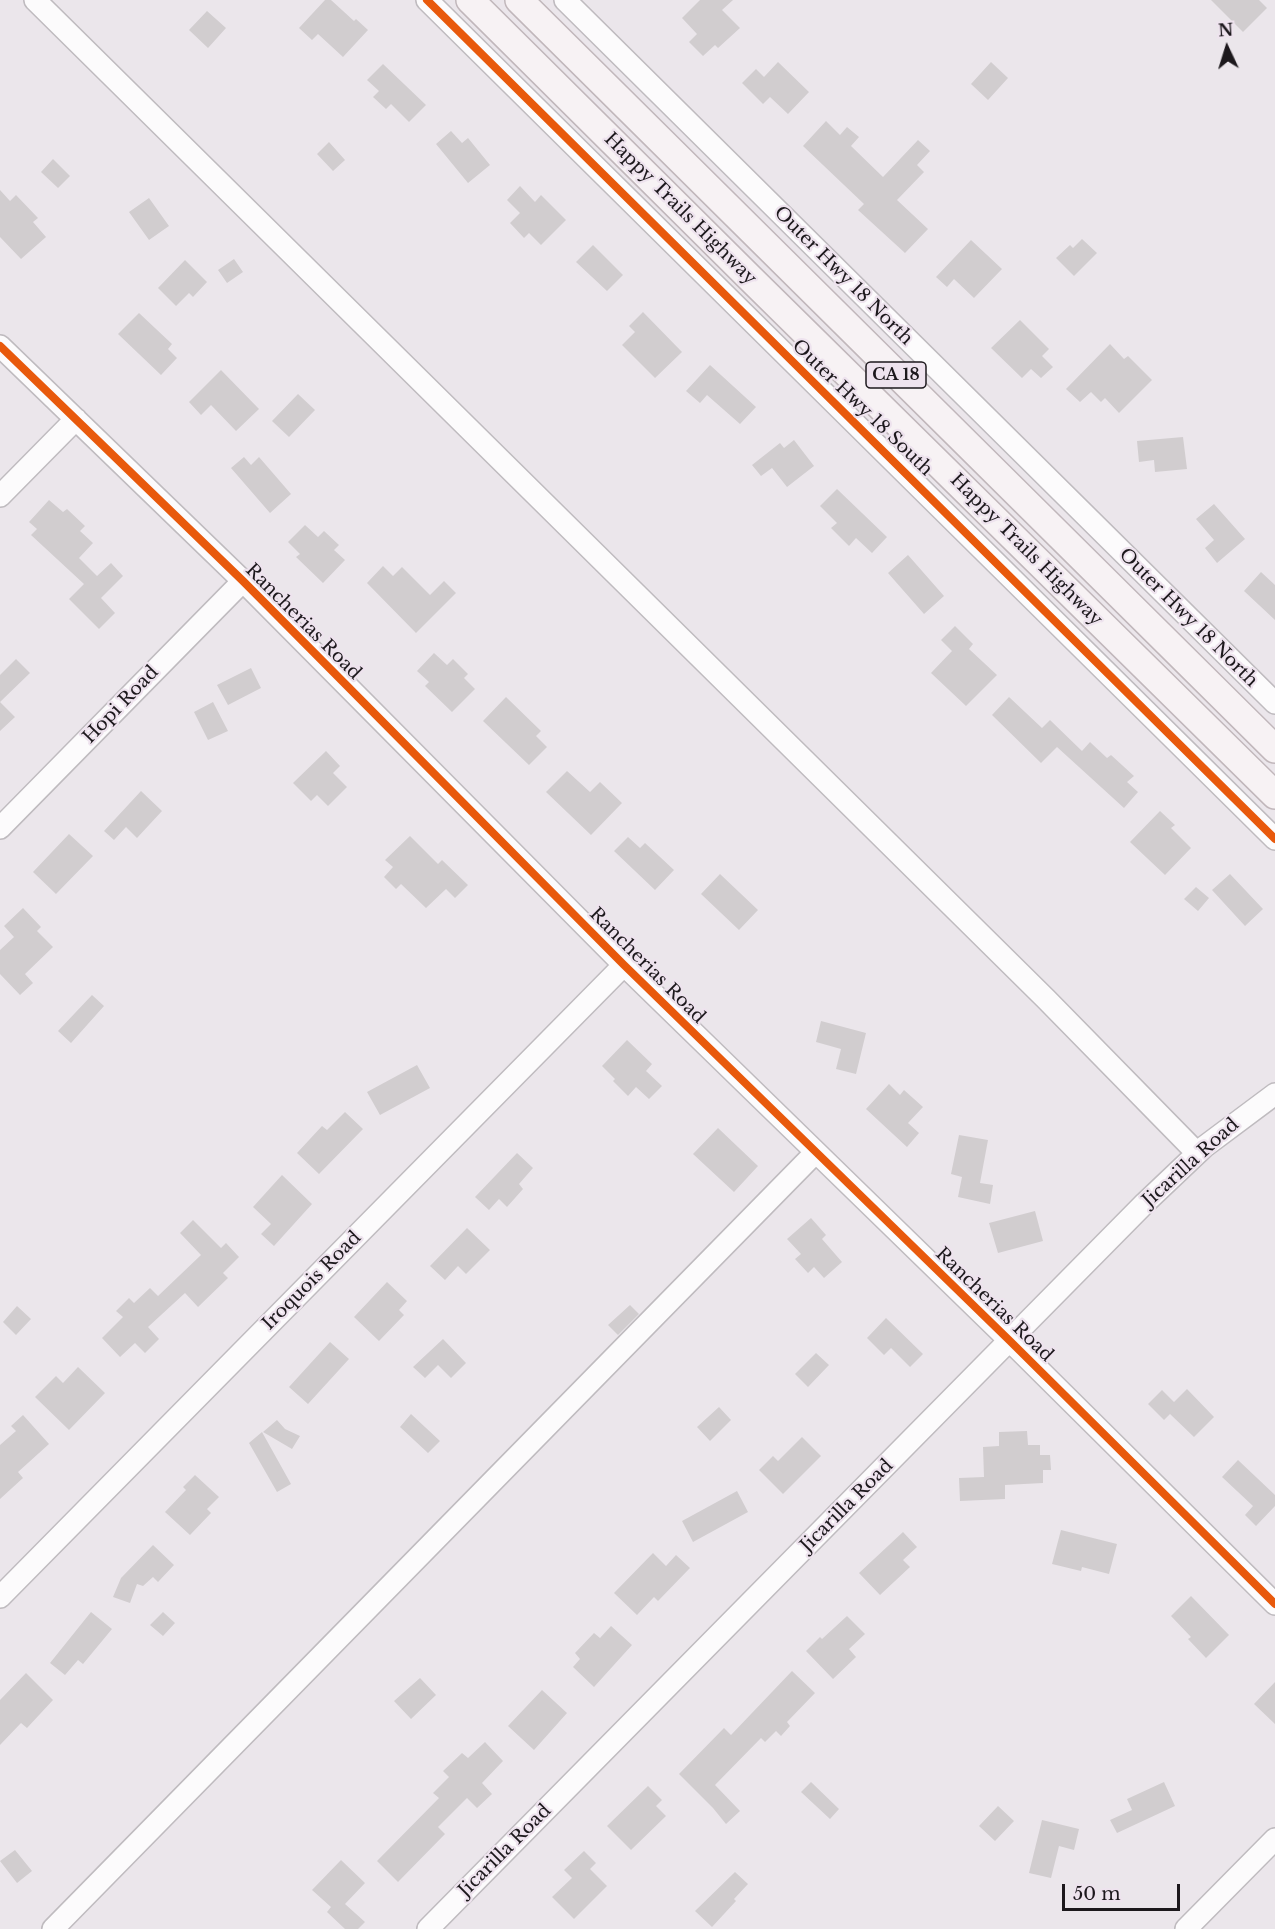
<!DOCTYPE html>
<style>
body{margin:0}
#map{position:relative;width:1275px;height:1929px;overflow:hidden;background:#ebe6eb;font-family:"Libre Baskerville",serif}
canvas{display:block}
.north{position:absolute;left:1197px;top:18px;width:60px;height:60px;-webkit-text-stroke:4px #eee3ee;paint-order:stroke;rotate:356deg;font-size:16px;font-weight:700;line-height:24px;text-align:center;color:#1c181c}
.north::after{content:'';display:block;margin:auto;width:21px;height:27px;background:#1c181c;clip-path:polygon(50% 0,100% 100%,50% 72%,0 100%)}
.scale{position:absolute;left:1062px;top:1884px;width:118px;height:27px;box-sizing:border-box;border:3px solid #1c181c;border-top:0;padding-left:8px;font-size:18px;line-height:21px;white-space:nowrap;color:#1c181c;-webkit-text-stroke:4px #eee3ee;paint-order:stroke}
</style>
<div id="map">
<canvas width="1275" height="1929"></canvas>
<div class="north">N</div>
<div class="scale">50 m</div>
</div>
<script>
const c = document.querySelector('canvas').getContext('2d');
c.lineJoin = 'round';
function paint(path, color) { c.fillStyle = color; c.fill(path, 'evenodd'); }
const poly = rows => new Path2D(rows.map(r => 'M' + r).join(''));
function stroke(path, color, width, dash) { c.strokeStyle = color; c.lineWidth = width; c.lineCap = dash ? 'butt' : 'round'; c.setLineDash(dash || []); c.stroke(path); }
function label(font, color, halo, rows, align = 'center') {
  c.font = font + ' "Libre Baskerville",serif'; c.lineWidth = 4.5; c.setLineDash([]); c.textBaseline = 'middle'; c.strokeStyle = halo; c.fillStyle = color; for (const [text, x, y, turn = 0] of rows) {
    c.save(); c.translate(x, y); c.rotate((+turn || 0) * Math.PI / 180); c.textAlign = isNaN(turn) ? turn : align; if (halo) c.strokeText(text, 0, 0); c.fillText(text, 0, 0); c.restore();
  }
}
paint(poly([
 [325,0,331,0,354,21,356,19,368,30,343,57,318,34,312,40,299,28],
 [700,0,733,0,722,10,740,28,718,48,715,45,703,56,689,42,697,34,682,18],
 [1211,0,1259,0,1267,8,1243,32],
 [207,11,226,28,208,48,189,30],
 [778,62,809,92,788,114,770,97,763,104,742,83,756,69,764,77],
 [991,62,1008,78,988,100,971,84],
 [383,64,426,105,409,122,391,104,386,109,373,97,379,91,367,80],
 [826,121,840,135,847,127,859,137,851,146,883,177,918,140,930,151,917,165,924,172,897,200,928,229,905,253,858,210,864,204,803,146],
 [451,131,462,143,468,138,490,165,468,183,436,144],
 [329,142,345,160,333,171,317,154],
 [53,159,70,176,58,188,41,172],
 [520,186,535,202,541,195,566,220,541,245,529,233,524,238,510,223,520,213,507,200],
 [0,190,10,201,16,195,38,218,33,222,46,237,21,259,0,237],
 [149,198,169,226,149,240,129,212],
 [1082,239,1097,253,1074,276,1056,258,1070,245,1073,248],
 [971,240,1002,269,974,298,954,279,947,287,936,277],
 [593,245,623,275,607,291,576,262],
 [234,259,243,272,227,283,218,270],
 [185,260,207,282,193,297,189,293,176,306,158,288],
 [643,312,682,352,655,378,622,345,635,332,629,326],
 [139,313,172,344,168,349,177,358,161,375,118,334],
 [1020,320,1049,349,1042,356,1053,367,1041,378,1031,369,1022,378,991,348],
 [1110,344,1124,359,1128,356,1152,380,1119,413,1105,398,1101,402,1091,392,1080,402,1066,389],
 [710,365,756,407,740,424,707,395,700,403,686,391],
 [221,370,259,409,236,431,211,405,201,415,189,402],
 [298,394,315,410,289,437,272,421],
 [1183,437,1187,469,1155,472,1154,460,1139,462,1137,441],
 [794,440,814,466,787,487,772,468,761,476,752,465,780,443,784,448],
 [244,457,251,465,259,457,291,494,270,513,231,468],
 [837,489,887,537,872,553,856,538,849,546,831,528,837,523,820,506],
 [49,500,63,512,67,509,85,526,80,531,93,543,79,558,97,576,111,563,123,576,101,598,115,613,99,629,69,599,84,584,31,535,37,529,29,522],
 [1214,504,1245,539,1217,563,1205,548,1214,540,1196,519],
 [305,525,318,537,324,531,339,545,334,550,345,560,323,583,296,557,300,554,288,542],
 [908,555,944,596,924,614,888,573],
 [383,566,393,576,402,567,430,595,444,581,456,593,416,633,367,583],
 [1261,572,1275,585,1275,620,1244,591],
 [955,626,973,644,969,649,997,675,966,706,931,673,952,651,941,640],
 [434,653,447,665,453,659,468,674,464,678,475,689,452,712,425,686,429,682,417,671],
 [16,659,30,673,0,702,15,717,0,731,0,675],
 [251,668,261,688,228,705,217,685],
 [506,697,541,731,536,736,547,747,529,765,483,721],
 [1009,697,1042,728,1050,720,1082,751,1090,742,1107,758,1111,755,1134,776,1127,782,1138,792,1124,808,1057,747,1041,763,992,715],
 [213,702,228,731,208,740,194,712],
 [326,751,340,766,333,773,347,787,328,806,317,795,311,801,293,783],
 [567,771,590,792,600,782,622,803,591,835,546,792],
 [141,791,162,811,137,838,126,827,114,840,104,831],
 [1160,811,1175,825,1171,828,1191,848,1165,875,1130,842],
 [69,834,93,856,56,894,33,872],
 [410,836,438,864,442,860,468,885,455,898,446,889,426,908,401,884,396,889,384,877,393,867,385,860],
 [628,837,640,848,645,843,674,870,655,890,614,851],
 [720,874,758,910,739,930,701,894],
 [1230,874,1263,909,1245,926,1212,890],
 [1196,887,1209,898,1198,911,1184,899],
 [23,908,41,927,37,931,53,947,25,974,33,983,20,995,0,974,0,950,14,937,4,926],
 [92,995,104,1006,71,1043,58,1031],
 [821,1021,866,1033,856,1074,836,1069,841,1049,816,1042],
 [627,1040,652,1064,646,1071,662,1086,649,1099,636,1087,628,1096,613,1081,615,1079,602,1066],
 [417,1065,430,1088,380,1115,367,1092],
 [889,1084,900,1095,904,1090,923,1107,908,1123,919,1133,907,1147,866,1109],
 [345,1112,363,1129,319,1174,297,1153,322,1126,327,1130],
 [718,1128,758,1166,734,1192,693,1154],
 [959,1135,988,1140,980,1183,993,1185,990,1204,958,1197,962,1177,951,1174],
 [517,1153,533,1168,519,1184,523,1189,507,1207,499,1199,489,1210,475,1197],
 [282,1175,312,1204,274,1246,261,1234,271,1224,253,1207],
 [1035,1211,1043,1241,998,1253,989,1223],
 [811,1218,826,1235,822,1239,842,1262,824,1278,814,1267,808,1273,795,1259,801,1254,787,1239],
 [193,1220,221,1248,226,1243,239,1257,223,1273,228,1278,198,1307,185,1293,148,1327,159,1339,145,1353,135,1343,120,1357,102,1338,123,1317,116,1311,129,1298,134,1303,150,1288,158,1296,201,1255,180,1233],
 [467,1228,490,1250,466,1274,458,1266,445,1280,430,1266],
 [387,1282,407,1301,399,1310,404,1315,379,1341,354,1317],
 [630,1305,639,1314,618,1335,608,1325],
 [17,1306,31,1319,16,1335,3,1322],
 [886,1318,923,1354,910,1367,891,1348,884,1355,867,1338],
 [443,1339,466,1363,451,1378,438,1365,425,1378,413,1367],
 [330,1342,349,1359,308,1404,289,1387],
 [816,1353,829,1365,808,1387,795,1374],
 [78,1367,105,1393,69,1430,35,1397,56,1376,63,1383],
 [1187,1389,1214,1417,1194,1437,1170,1414,1164,1420,1148,1404,1162,1390,1174,1402],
 [719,1407,731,1420,710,1441,697,1427],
 [411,1414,440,1441,428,1453,400,1427],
 [23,1415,49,1444,18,1472,23,1478,0,1499,0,1445,16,1431,11,1426],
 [277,1420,285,1429,300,1436,292,1449,263,1432],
 [1027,1431,1028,1445,1040,1445,1040,1455,1050,1455,1051,1470,1043,1470,1043,1483,1005,1485,1005,1499,960,1501,959,1478,984,1477,983,1447,999,1446,999,1432],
 [262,1432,291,1484,277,1492,249,1443],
 [802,1437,821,1456,783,1494,759,1470,773,1456,778,1461],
 [1238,1460,1275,1495,1275,1506,1256,1526,1245,1515,1253,1506,1222,1477],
 [195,1475,219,1497,207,1509,211,1513,190,1535,165,1512,186,1490,183,1487],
 [737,1491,748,1512,693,1542,682,1521],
 [1061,1530,1117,1544,1109,1574,1082,1567,1081,1571,1052,1564],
 [903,1532,917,1547,903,1560,910,1567,880,1595,859,1573],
 [153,1545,174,1565,158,1582,153,1577,143,1586,137,1584,130,1603,113,1597,121,1578],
 [653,1553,666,1566,676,1555,690,1568,658,1601,654,1597,637,1615,614,1593],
 [1191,1596,1229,1635,1206,1658,1188,1639,1191,1637,1171,1616],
 [91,1612,112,1629,83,1664,78,1660,65,1675,50,1663],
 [163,1612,175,1623,163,1636,150,1625],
 [847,1616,865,1634,849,1649,856,1657,833,1679,806,1651,820,1637,822,1639],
 [611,1626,632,1645,594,1687,573,1667,580,1659,575,1653,594,1633,600,1638],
 [792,1671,815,1693,787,1722,790,1726,781,1736,776,1731,765,1742,761,1738,715,1785,740,1811,726,1824,713,1808,679,1774,724,1728,731,1735],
 [26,1673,53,1700,27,1728,21,1723,0,1745,0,1700],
 [420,1678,436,1695,411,1719,394,1701],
 [1275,1682,1275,1724,1254,1704],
 [542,1690,567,1713,534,1750,508,1726],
 [485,1742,503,1761,482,1783,492,1794,477,1808,467,1798,438,1827,445,1834,398,1882,377,1861,439,1798,433,1793,449,1777,443,1771,462,1753,468,1758],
 [811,1782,839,1809,830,1819,801,1792],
 [1164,1782,1175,1806,1117,1833,1110,1820,1132,1810,1127,1799],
 [648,1786,662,1800,656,1806,666,1816,631,1850,607,1826],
 [998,1806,1014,1821,995,1841,979,1826],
 [1042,1820,1079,1829,1074,1850,1059,1846,1051,1878,1029,1873],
 [15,1850,32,1871,17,1883,0,1861],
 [584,1851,596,1863,590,1869,607,1886,574,1919,552,1897,572,1878,564,1870],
 [341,1860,365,1883,345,1904,365,1922,358,1929,345,1929,327,1912,331,1907,312,1890],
 [735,1872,748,1884,734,1899,736,1901,712,1927,695,1911]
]), '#d1cdcf');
const minor = poly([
 [35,0,1046,999,1197,1153],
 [427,0,1275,839],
 [565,0,1275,703],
 [0,346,243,581,624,965,1010,1341,1275,1604],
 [0,496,76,419],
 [0,828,243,581],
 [0,1597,624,965],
 [53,1929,816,1152],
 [428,1929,1145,1203,1204,1147,1275,1094],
 [1186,1929,1275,1839]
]);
const major = poly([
 [470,0,751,279,1275,795],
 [519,0,1275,749]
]);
stroke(minor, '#bfbbbf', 24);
stroke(major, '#c1b7bb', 30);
stroke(minor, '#fcfbfc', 21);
stroke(major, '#f7f2f4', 27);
stroke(poly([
 [427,0,1275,839],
 [0,346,243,581,624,965,1010,1341,1275,1604]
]), '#e8590c', 8);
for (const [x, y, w] of [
 [896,375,60]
]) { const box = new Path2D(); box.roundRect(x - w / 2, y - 13, w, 26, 4.5); c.fillStyle = '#eee3ee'; c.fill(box); stroke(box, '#1c181c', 1.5); }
label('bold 16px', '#1c181c', null, [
 ["CA 18",896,375]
]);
label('18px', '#1c181c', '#eee3ee', [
 ["Happy Trails Highway",680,209,45],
 ["Outer Hwy 18 North",843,276,45],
 ["Outer Hwy 18 South",862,408,44],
 ["Happy Trails Highway",1026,550,45],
 ["Outer Hwy 18 North",1188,618,45],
 ["Rancherias Road",303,622,45],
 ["Hopi Road",121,705,-46],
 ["Rancherias Road",647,966,45],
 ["Jicarilla Road",1191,1163,-42],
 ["Iroquois Road",312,1281,-45],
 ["Rancherias Road",994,1305,44],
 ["Jicarilla Road",847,1506,-45],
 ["Jicarilla Road",505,1851,-45]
]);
</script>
